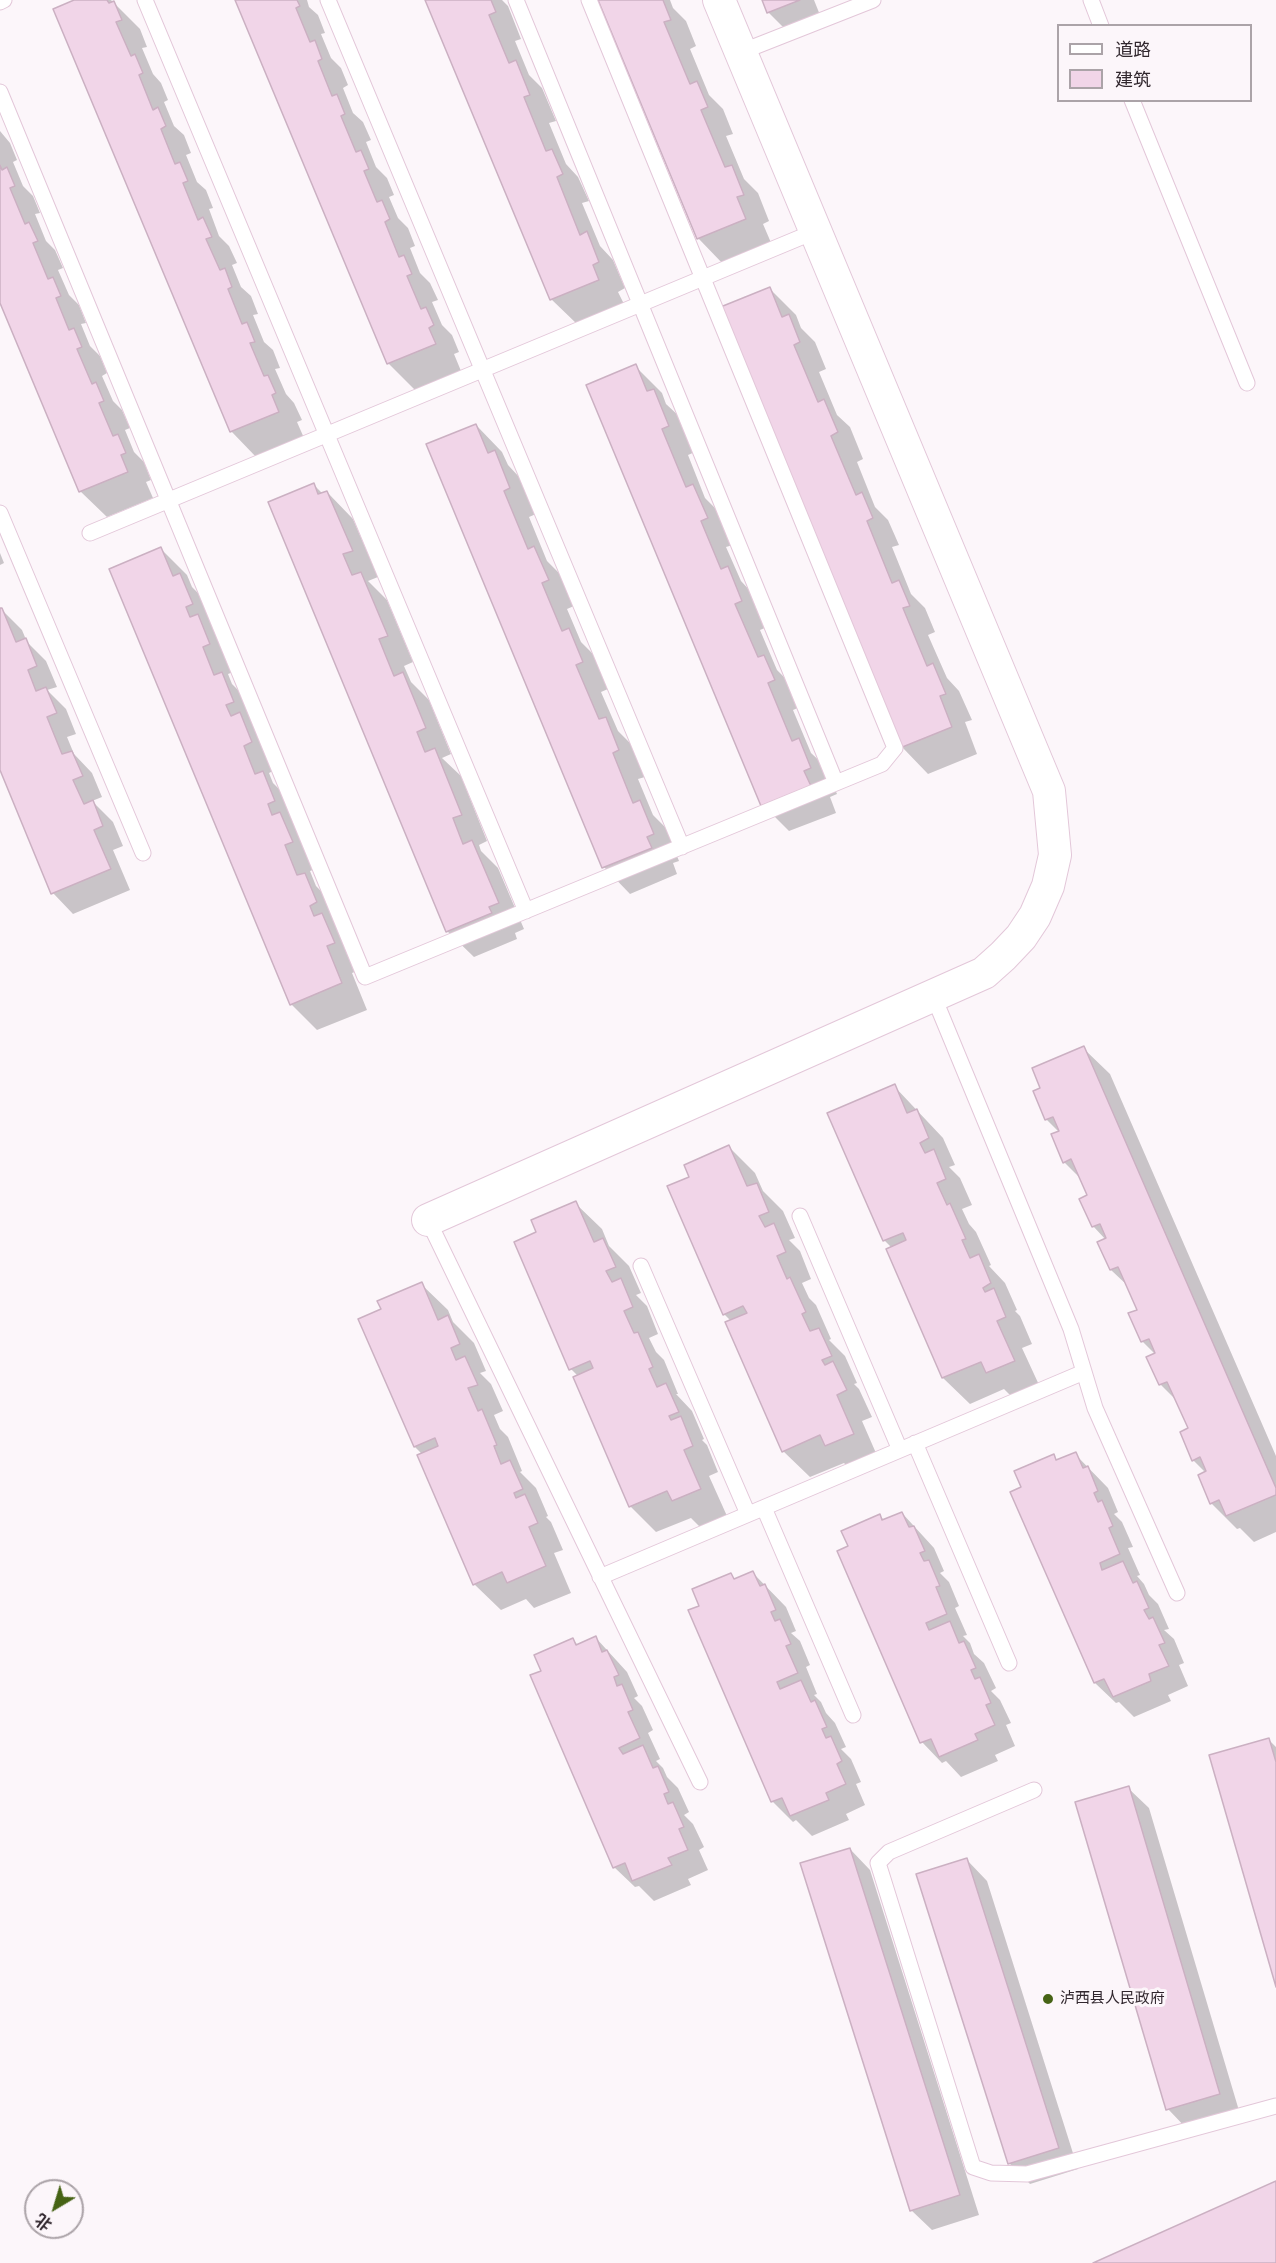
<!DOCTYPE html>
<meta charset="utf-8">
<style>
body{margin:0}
#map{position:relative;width:1276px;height:2263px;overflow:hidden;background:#fcf6fa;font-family:Poppins,"Noto Sans SC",sans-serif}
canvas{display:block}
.legend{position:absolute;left:1057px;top:24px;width:195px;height:78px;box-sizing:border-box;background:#fcf6fa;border:2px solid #aba3a8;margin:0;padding:8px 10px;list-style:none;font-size:18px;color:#31272e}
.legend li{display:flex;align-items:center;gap:12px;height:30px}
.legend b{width:30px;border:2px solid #aba3a8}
.north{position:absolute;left:24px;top:2179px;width:60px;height:60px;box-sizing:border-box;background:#fcf6fa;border:2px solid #aba3a8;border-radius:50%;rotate:218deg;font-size:16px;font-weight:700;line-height:24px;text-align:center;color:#31272e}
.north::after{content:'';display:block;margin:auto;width:21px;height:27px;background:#466315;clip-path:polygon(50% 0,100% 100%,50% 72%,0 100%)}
</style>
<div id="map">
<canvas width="1276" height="2263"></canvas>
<ul class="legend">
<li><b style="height:8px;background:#fff"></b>道路</li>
<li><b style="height:16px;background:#f1d5e8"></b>建筑</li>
</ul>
<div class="north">北</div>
</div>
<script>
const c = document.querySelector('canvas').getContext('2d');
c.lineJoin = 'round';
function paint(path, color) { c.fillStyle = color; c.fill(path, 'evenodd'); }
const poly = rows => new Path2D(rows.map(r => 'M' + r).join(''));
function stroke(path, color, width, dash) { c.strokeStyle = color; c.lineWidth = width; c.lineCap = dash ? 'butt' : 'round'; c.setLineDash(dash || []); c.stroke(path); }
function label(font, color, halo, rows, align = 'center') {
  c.font = font + ' Poppins,"Noto Sans SC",sans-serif'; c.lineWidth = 6; c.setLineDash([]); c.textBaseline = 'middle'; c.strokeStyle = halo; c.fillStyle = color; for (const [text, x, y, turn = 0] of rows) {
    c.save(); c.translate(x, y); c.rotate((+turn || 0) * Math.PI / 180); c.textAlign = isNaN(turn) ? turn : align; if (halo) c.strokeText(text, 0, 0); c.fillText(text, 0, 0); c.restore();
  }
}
paint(poly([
 [78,0,111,0,140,29,147,47,142,48,153,74,161,83,168,100,164,102,174,126,184,135,191,153,186,155,197,182,206,190,213,208,209,209,219,236,229,246,237,263,232,265,241,287,251,296,258,314,253,315,264,342,273,350,280,368,275,369,286,394,294,403,302,420,297,422,304,438,257,458,231,431],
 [236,0,307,0,309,7,318,15,325,33,321,34,331,58,341,68,348,85,343,88,353,113,363,122,371,140,366,142,376,167,387,178,394,195,389,197,398,218,408,228,415,246,410,248,420,273,430,283,438,300,432,302,442,325,452,335,459,352,454,354,461,371,415,390,388,363],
 [427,0,502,0,508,6,521,39,515,41,529,75,542,88,556,121,549,123,566,164,578,177,589,201,582,203,600,246,613,260,625,288,618,292,625,306,578,325,551,299],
 [599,0,670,0,673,8,686,21,696,46,690,49,709,95,723,109,733,134,726,136,744,179,758,193,769,221,763,224,772,245,724,265,698,238],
 [763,0,814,0,822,20,789,33,768,12],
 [0,131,10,143,17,160,13,162,23,186,33,196,40,213,35,214,46,241,55,250,63,268,58,270,69,295,79,305,86,323,81,324,90,346,100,356,107,373,102,376,113,401,122,410,130,428,125,430,134,452,144,462,151,480,146,482,153,498,107,517,80,491,0,299],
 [770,289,796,315,801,328,815,342,826,369,819,372,837,415,850,427,863,459,857,462,875,507,888,520,899,545,892,547,911,594,925,608,935,632,928,635,947,678,959,691,972,720,965,722,977,754,928,774,902,747],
 [635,366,662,393,666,404,680,417,695,452,688,455,705,498,719,512,733,545,726,547,741,581,754,595,767,627,760,630,777,670,790,683,800,707,793,710,811,753,825,766,837,794,830,797,836,813,789,831,763,805],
 [476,425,502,452,508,465,521,479,536,514,529,517,547,561,560,574,574,606,567,609,581,642,595,656,608,689,601,692,618,731,632,745,645,777,638,779,653,815,666,828,679,861,673,863,677,874,630,894,604,867],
 [314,485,323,494,327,492,353,519,378,577,368,581,387,600,413,662,404,666,411,682,429,700,451,754,442,758,461,776,487,841,479,845,481,851,498,868,524,929,515,933,517,939,474,957,447,931],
 [161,549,187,575,192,587,206,601,218,630,214,632,224,642,236,671,228,674,232,684,248,700,277,769,269,773,273,783,289,799,301,827,296,830,306,840,319,868,310,871,316,886,331,901,360,970,352,973,367,1010,317,1030,291,1004],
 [0,553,4,563,0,565],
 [1,609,22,630,27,642,46,661,57,687,47,690,66,709,76,734,67,737,74,754,92,773,102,797,92,801,113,822,123,846,113,850,130,890,73,914,53,893,0,766],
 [1083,1048,1110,1074,1276,1456,1276,1532,1254,1542,1240,1528,1237,1529,1211,1503,1206,1473,1193,1460,1190,1429,1178,1402,1160,1384,1155,1354,1142,1341,1139,1310,1129,1287,1111,1270,1106,1240,1093,1226,1089,1196,1082,1180,1064,1162,1059,1132,1046,1119,1042,1088],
 [894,1086,943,1138,955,1165,949,1167,960,1178,972,1205,962,1209,969,1224,976,1232,991,1265,989,1266,1005,1283,1017,1310,1015,1311,1020,1316,1032,1344,1022,1348,1040,1387,1013,1398,1004,1389,970,1404,943,1378,888,1250,892,1248,884,1240],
 [729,1147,755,1173,763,1191,783,1211,795,1238,789,1240,800,1251,811,1279,802,1283,809,1298,816,1305,831,1339,829,1340,845,1356,857,1383,854,1384,859,1389,872,1417,862,1421,879,1460,853,1472,844,1463,810,1477,783,1451,731,1321,724,1314,691,1178],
 [575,1203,602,1229,609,1246,629,1266,641,1293,636,1295,647,1306,658,1334,649,1338,656,1352,664,1360,678,1394,676,1394,692,1411,704,1439,702,1440,707,1445,718,1472,709,1476,727,1516,700,1527,691,1518,656,1532,630,1506,578,1376,571,1369,538,1233],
 [421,1284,448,1310,453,1322,474,1343,486,1371,480,1373,491,1384,503,1411,494,1415,500,1429,508,1437,522,1471,520,1472,536,1488,548,1516,546,1517,551,1522,563,1550,554,1553,571,1593,534,1608,526,1599,501,1610,474,1584,422,1454,415,1447,360,1320,383,1310],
 [1075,1454,1108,1488,1118,1512,1114,1514,1122,1522,1133,1547,1128,1548,1140,1575,1137,1576,1144,1584,1149,1595,1158,1604,1169,1629,1164,1630,1174,1639,1184,1663,1179,1665,1188,1686,1168,1695,1171,1701,1134,1717,1119,1702,1116,1703,1095,1683,1012,1492,1023,1487,1053,1456,1058,1461],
 [902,1513,934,1548,944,1571,940,1573,949,1582,959,1606,955,1608,967,1635,963,1636,970,1643,974,1654,984,1663,996,1688,991,1691,1000,1700,1011,1723,1006,1725,1015,1746,995,1755,998,1761,961,1777,946,1761,942,1763,922,1742,850,1547,880,1516,885,1521],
 [753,1573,786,1607,796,1631,791,1633,800,1641,810,1665,806,1667,817,1694,814,1695,821,1702,826,1713,835,1723,846,1747,841,1749,851,1759,861,1782,856,1784,865,1805,846,1814,849,1820,812,1836,796,1820,793,1822,772,1801,701,1607,730,1575,736,1580],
 [596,1638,627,1672,638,1696,634,1698,642,1706,653,1730,648,1733,660,1759,656,1761,663,1768,667,1777,678,1788,689,1812,684,1815,693,1824,704,1847,699,1850,708,1870,688,1879,691,1885,654,1901,639,1886,635,1887,614,1867,543,1672,573,1640,578,1645],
 [1269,1740,1276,1747,1276,1982],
 [1128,1788,1149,1808,1240,2114,1188,2130,1168,2109],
 [850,1849,870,1870,979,2215,932,2230,911,2210],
 [967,1860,987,1881,1078,2169,1030,2184,1009,2163]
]), '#0003');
const building = poly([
 [74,0,107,0,109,3,114,1,122,20,116,22,131,56,135,54,143,73,139,75,153,110,158,107,166,126,161,129,175,164,180,162,188,181,183,183,198,220,203,217,212,237,206,239,220,270,225,268,232,287,228,289,242,324,247,322,255,342,250,343,264,376,268,375,276,393,272,395,279,412,230,432,53,9,74,0],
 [235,0,297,0,300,6,296,8,310,42,315,40,322,59,318,61,332,96,337,94,345,114,341,116,356,152,361,150,369,169,364,171,377,202,382,200,390,219,385,222,399,257,404,255,412,274,407,276,421,309,426,307,434,325,429,328,436,344,387,364,235,0],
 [425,0,491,0,496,12,489,15,509,63,516,60,530,95,524,97,546,151,552,149,563,174,557,177,580,235,587,231,599,262,593,265,599,280,550,300,425,0],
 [598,0,663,0,671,20,664,22,690,84,697,81,708,107,701,110,725,167,732,165,744,195,737,197,746,219,697,239,598,0],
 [762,0,800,0,767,13,762,0],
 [0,165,2,170,7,167,15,186,10,188,25,224,29,222,38,241,33,243,48,279,53,277,61,296,56,298,69,330,74,328,82,347,77,349,92,384,96,382,104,401,99,403,113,436,118,434,126,453,121,455,128,472,79,492,0,303,0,165],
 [770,287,782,317,789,314,800,342,794,345,818,402,824,399,838,432,831,436,856,495,862,492,873,518,867,521,892,583,899,580,910,606,903,608,927,666,933,663,946,694,940,696,952,727,900,748,718,308,770,287],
 [636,364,647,391,654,389,669,426,662,429,686,487,693,484,708,518,701,521,721,569,728,566,742,601,735,604,758,657,764,655,775,680,768,683,792,741,799,738,811,768,804,771,811,786,761,806,586,385,636,364],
 [476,424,488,453,495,450,510,488,504,491,528,549,534,546,549,580,542,583,562,631,569,628,583,662,576,665,599,719,606,717,619,750,613,753,633,803,640,800,654,834,647,837,652,848,602,868,426,444,476,424],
 [314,483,318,494,327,491,353,551,343,554,352,575,361,572,388,636,379,639,394,676,403,672,426,728,417,732,425,752,435,748,462,815,453,818,463,844,472,840,499,903,489,907,492,913,446,932,268,502,314,483],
 [161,547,173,576,180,573,193,604,186,607,190,617,198,614,210,644,203,647,214,675,222,672,234,702,226,705,231,716,240,712,252,742,244,746,255,774,263,771,275,801,268,804,272,815,280,812,293,842,285,845,297,875,305,873,317,902,310,906,314,916,322,913,335,943,327,946,342,983,290,1005,109,569,161,547],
 [0,608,2,608,16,642,26,638,37,666,28,670,36,691,46,687,57,713,47,717,62,754,72,751,83,776,73,780,84,804,93,800,103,826,94,830,111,869,51,894,0,770,0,608],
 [1084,1046,1276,1488,1276,1495,1226,1516,1219,1500,1210,1504,1198,1475,1206,1471,1200,1457,1192,1461,1180,1432,1188,1428,1167,1382,1159,1385,1146,1357,1155,1353,1149,1339,1141,1342,1128,1313,1137,1310,1118,1267,1110,1270,1097,1242,1106,1238,1100,1224,1092,1227,1079,1199,1087,1195,1071,1159,1063,1163,1051,1134,1059,1131,1053,1117,1045,1120,1033,1091,1040,1088,1032,1068,1084,1046],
 [895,1084,907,1113,917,1109,929,1138,920,1143,925,1153,934,1149,946,1179,937,1183,947,1205,950,1203,966,1239,962,1240,970,1258,979,1254,991,1283,983,1288,985,1292,994,1288,1006,1317,997,1321,1015,1361,986,1373,981,1362,942,1378,886,1249,906,1240,903,1233,883,1241,827,1113,895,1084],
 [729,1145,747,1186,757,1183,769,1212,759,1216,765,1227,774,1223,786,1252,777,1256,787,1279,790,1277,806,1312,802,1314,810,1331,819,1328,832,1356,822,1360,825,1365,833,1361,847,1390,837,1395,854,1434,825,1446,820,1435,782,1452,725,1322,747,1313,743,1306,723,1315,667,1186,689,1177,684,1165,729,1145],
 [576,1201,594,1242,603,1238,616,1267,606,1271,612,1282,621,1278,633,1307,624,1311,634,1333,638,1332,653,1367,649,1369,657,1387,666,1383,679,1412,669,1416,671,1420,681,1416,693,1446,684,1450,701,1489,672,1501,667,1491,629,1507,573,1377,593,1368,590,1361,569,1370,514,1242,536,1232,531,1220,576,1201],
 [422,1282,438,1320,448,1315,460,1344,451,1348,456,1360,465,1356,478,1385,468,1388,478,1411,482,1409,497,1445,494,1446,501,1464,510,1460,523,1489,514,1493,516,1498,525,1494,538,1523,529,1527,546,1566,507,1583,502,1572,473,1585,417,1455,438,1446,435,1438,414,1447,358,1319,381,1309,377,1301,422,1282],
 [1076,1452,1083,1468,1088,1466,1098,1491,1094,1493,1098,1502,1102,1500,1113,1526,1109,1528,1120,1554,1100,1563,1102,1570,1123,1561,1133,1583,1137,1581,1149,1608,1144,1610,1149,1619,1153,1617,1165,1643,1159,1645,1169,1666,1149,1674,1151,1681,1113,1697,1104,1679,1094,1683,1010,1492,1021,1487,1014,1471,1054,1454,1056,1460,1076,1452],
 [902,1512,909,1527,914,1526,925,1551,920,1553,924,1561,929,1560,940,1586,936,1587,947,1614,926,1623,929,1630,950,1621,959,1643,964,1641,976,1668,971,1670,975,1679,980,1677,991,1703,986,1705,995,1725,975,1734,978,1740,939,1757,931,1739,920,1743,837,1551,848,1546,841,1531,880,1514,882,1520,902,1512],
 [753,1571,760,1586,765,1584,776,1610,771,1612,775,1621,780,1619,791,1644,786,1646,798,1673,777,1682,780,1689,801,1680,811,1702,815,1700,827,1727,822,1729,826,1738,831,1736,842,1761,837,1764,846,1784,826,1793,829,1800,790,1816,782,1798,771,1802,688,1610,699,1606,692,1589,731,1573,734,1579,753,1571],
 [596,1636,602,1652,607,1650,619,1675,614,1677,617,1686,622,1684,633,1710,628,1712,640,1738,619,1748,623,1754,643,1745,653,1768,658,1766,669,1792,664,1794,668,1804,673,1802,684,1827,679,1829,688,1850,668,1858,672,1865,632,1881,625,1863,613,1868,530,1675,541,1671,534,1655,573,1638,576,1645,596,1636],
 [1269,1738,1276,1762,1276,1987,1209,1755,1269,1738],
 [1129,1786,1220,2094,1166,2110,1075,1802,1129,1786],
 [850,1848,960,2195,910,2211,800,1863,850,1848],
 [967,1858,1059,2148,1008,2164,916,1874,967,1858],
 [1276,2181,1276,2263,1093,2263,1276,2181]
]);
paint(building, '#f1d5e8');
stroke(building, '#cbb0c2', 1.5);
const lane = poly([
 [145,0,526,911],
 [328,0,682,847],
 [516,0,836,783],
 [1091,0,1101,26],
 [0,2,4,0],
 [741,52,873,0],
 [0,92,365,977,882,764,895,748,589,0],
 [1132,100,1247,383],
 [0,513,143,853],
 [90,533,816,231],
 [933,995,1071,1329,1095,1408,1177,1593],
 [800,1216,900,1450],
 [428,1220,700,1782],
 [641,1266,748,1514],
 [915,1443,1009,1663],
 [764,1508,853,1715],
 [600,1577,1084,1372],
 [1034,1790,889,1852,878,1863,973,2167,991,2173,1027,2174,1276,2106]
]);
const street = poly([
 [428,1220,984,973,1003,956,1021,937,1035,916,1048,886,1055,855,1049,791,719,0]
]);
stroke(lane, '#e3c7d9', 17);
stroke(street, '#e3c7d9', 34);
stroke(lane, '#fff', 15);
stroke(street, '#fff', 32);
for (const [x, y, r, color] of [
 [1048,1999,6,"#466315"]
]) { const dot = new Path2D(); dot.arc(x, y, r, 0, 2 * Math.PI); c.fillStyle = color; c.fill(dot); stroke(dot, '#fcf6fa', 2); }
label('15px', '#31272e', '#fcf6fa', [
 ["泸西县人民政府",1060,1999]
], 'left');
</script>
